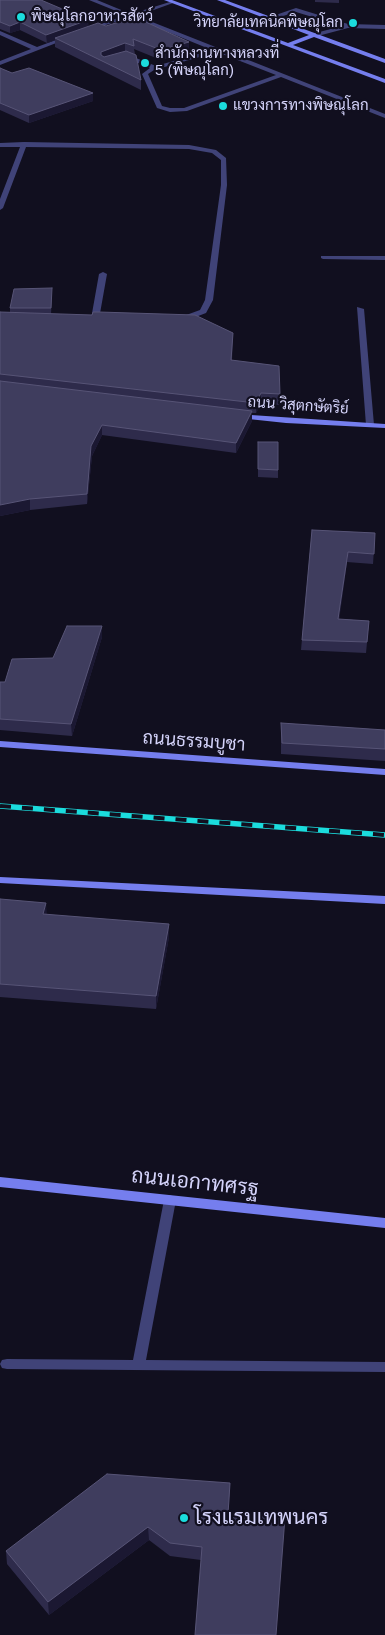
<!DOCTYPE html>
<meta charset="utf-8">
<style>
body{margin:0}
canvas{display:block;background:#110f1f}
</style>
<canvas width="385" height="1635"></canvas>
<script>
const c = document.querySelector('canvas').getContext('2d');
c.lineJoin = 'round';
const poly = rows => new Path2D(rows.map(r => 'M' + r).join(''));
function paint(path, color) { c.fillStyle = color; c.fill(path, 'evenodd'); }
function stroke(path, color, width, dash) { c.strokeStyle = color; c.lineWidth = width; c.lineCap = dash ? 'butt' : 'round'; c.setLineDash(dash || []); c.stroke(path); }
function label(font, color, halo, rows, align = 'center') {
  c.font = font + ' Helvetica,Sarabun,sans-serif'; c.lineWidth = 4.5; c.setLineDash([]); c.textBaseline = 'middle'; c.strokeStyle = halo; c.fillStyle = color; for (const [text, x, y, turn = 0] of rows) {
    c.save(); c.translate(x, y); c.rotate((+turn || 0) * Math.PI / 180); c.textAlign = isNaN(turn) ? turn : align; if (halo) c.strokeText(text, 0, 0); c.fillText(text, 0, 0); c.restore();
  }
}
paint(poly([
 [89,0,97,0,131,14,173,1,173,3,137,16,385,114,385,118,281,77,187,111,170,112,157,108,142,74,150,68,124,57,124,55,128,55,156,66,212,50,131,17,90,30,90,28,126,15,89,0],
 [217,52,276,75,184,108,170,108,162,106,148,74,154,70,217,52],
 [296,8,348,24,385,25,385,29,348,28,314,37,312,36,312,34,342,26,296,12,270,20,267,18,296,8],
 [0,31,37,47,64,37,69,38,0,65,0,61,31,49,0,35,0,31]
]), '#404378');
paint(poly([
 [24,142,189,145,216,150,226,158,227,185,213,300,206,313,193,318,182,320,178,318,200,310,205,300,221,185,221,160,212,153,189,149,26,147,3,208,0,210,0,199,20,147,0,147,0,143,24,142],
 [321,256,385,256,385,260,323,259,321,258,321,256],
 [103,272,107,274,99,319,95,321,91,319,99,274,103,272],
 [357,307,364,309,374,425,370,427,366,425,357,307],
 [170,1195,174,1197,176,1200,146,1360,385,1362,385,1372,7,1369,2,1368,0,1364,2,1360,7,1359,133,1360,164,1200,166,1197,170,1195]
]), '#404378');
paint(poly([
 [164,0,172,0,288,43,309,35,217,0,225,0,385,59,385,63,314,37,293,45,385,79,385,83,164,0],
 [236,414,385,424,385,428,286,423,239,418,236,418,236,414],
 [0,741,385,769,385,775,0,747,0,741],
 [0,877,385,896,385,904,0,883,0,877],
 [0,1177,385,1218,385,1228,0,1187,0,1177]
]), '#757eee');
const rail = poly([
 [0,806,385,835]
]);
stroke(rail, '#1bdcdd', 5.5);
stroke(rail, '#110f1f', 4, [11]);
paint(poly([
 [0,0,88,20,88,26,106,26,189,51,161,60,134,49,135,54,141,80,141,90,55,47,55,40,47,43,20,30,10,33,0,29],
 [315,0,339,0,339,3,315,2],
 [0,68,12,73,93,101,29,123,0,110],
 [52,295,51,314,233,333,232,360,280,394,279,405,261,403,256,413,252,413,252,421,236,453,102,435,92,456,87,504,30,510,0,516,0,312,10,312,10,308],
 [258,442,278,470,278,478,258,477],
 [312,530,375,533,373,564,347,562,339,619,369,621,366,653,301,650],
 [102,626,102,637,72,736,0,730,0,682,5,682,53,658],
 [281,723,385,730,385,761,281,754],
 [0,899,47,915,169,937,156,1009,0,997],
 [230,1495,201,1560,170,1556,149,1540,49,1615,7,1564,6,1551]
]), '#2e2b4b');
paint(poly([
 [88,20,89,28,55,38,55,40,47,43,46,35],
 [20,22,20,30,10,33,10,26],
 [189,42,189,51,161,60,161,50],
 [125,43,125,52,101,60,101,52],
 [93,93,93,101,29,123,29,115],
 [261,393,261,403,256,413,256,403],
 [252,411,252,421,236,453,236,443],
 [102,425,102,435,92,456,87,504,87,494,91,446],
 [30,499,30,510,0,516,0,505],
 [348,552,347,562,338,629,338,619],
 [102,626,102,637,72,736,71,724],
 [46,903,47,915,43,914],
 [169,924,169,937,156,1009,156,996],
 [230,1483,230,1495,227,1526,228,1514],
 [148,1527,149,1540,49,1615,48,1602]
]), '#1b1832');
const building = poly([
 [0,0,41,0,88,20,46,35,20,22,10,26,0,22,0,0],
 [135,17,189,42,161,50,133,39,134,46,125,43,101,52,101,55,104,57,126,51,136,55,141,80,55,38,98,23,106,26,135,17],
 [0,68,12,73,29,68,93,93,29,115,0,103,0,68],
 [52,288,51,308,10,308,14,289,52,288],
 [0,312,92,315,93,312,99,312,195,315,233,333,231,360,279,366,280,394,261,393,256,403,0,374,0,312],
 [0,381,252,411,236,443,102,425,91,446,87,494,30,499,0,505,0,381],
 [258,442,278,442,278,470,258,469,258,442],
 [312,530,375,533,374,554,348,552,338,619,369,621,367,642,302,640,312,530],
 [67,626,102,626,71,724,0,719,0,682,5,682,12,659,53,658,67,626],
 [281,723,385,730,385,749,282,743,281,723],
 [0,899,46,903,43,914,169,924,156,996,0,984,0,899],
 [107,1474,230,1483,228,1514,285,1517,276,1635,195,1635,202,1547,170,1543,148,1527,48,1602,6,1551,107,1474]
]);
paint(building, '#3f3d5e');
stroke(building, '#575476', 1);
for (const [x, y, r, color] of [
 [21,17,5,"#1bdcdd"],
 [353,23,5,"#1bdcdd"],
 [145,63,5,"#1bdcdd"],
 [223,106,5,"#1bdcdd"],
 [184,1518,5,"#1bdcdd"]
]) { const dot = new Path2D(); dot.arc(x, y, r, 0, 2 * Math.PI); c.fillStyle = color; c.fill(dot); stroke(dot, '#110f1f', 2); }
label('15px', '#d4d3fa', '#110f1f', [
 ["พิษณุโลกอาหารสัตว์",31,17],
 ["วิทยาลัยเทคนิคพิษณุโลก",343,23,"right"],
 ["สำนักงานทางหลวงที่",155,54],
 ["5 (พิษณุโลก)",155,71],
 ["แขวงการทางพิษณุโลก",233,106]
], 'left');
label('15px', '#d4d3fa', '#110f1f', [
 ["ถนน วิสุตกษัตริย์",298,406,4]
]);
label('18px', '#d4d3fa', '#110f1f', [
 ["ถนนธรรมบูชา",194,742,4]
]);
label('21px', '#d4d3fa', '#110f1f', [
 ["ถนนเอกาทศรฐ",195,1183,6]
]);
label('21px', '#d4d3fa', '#110f1f', [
 ["โรงแรมเทพนคร",194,1518]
], 'left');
</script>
